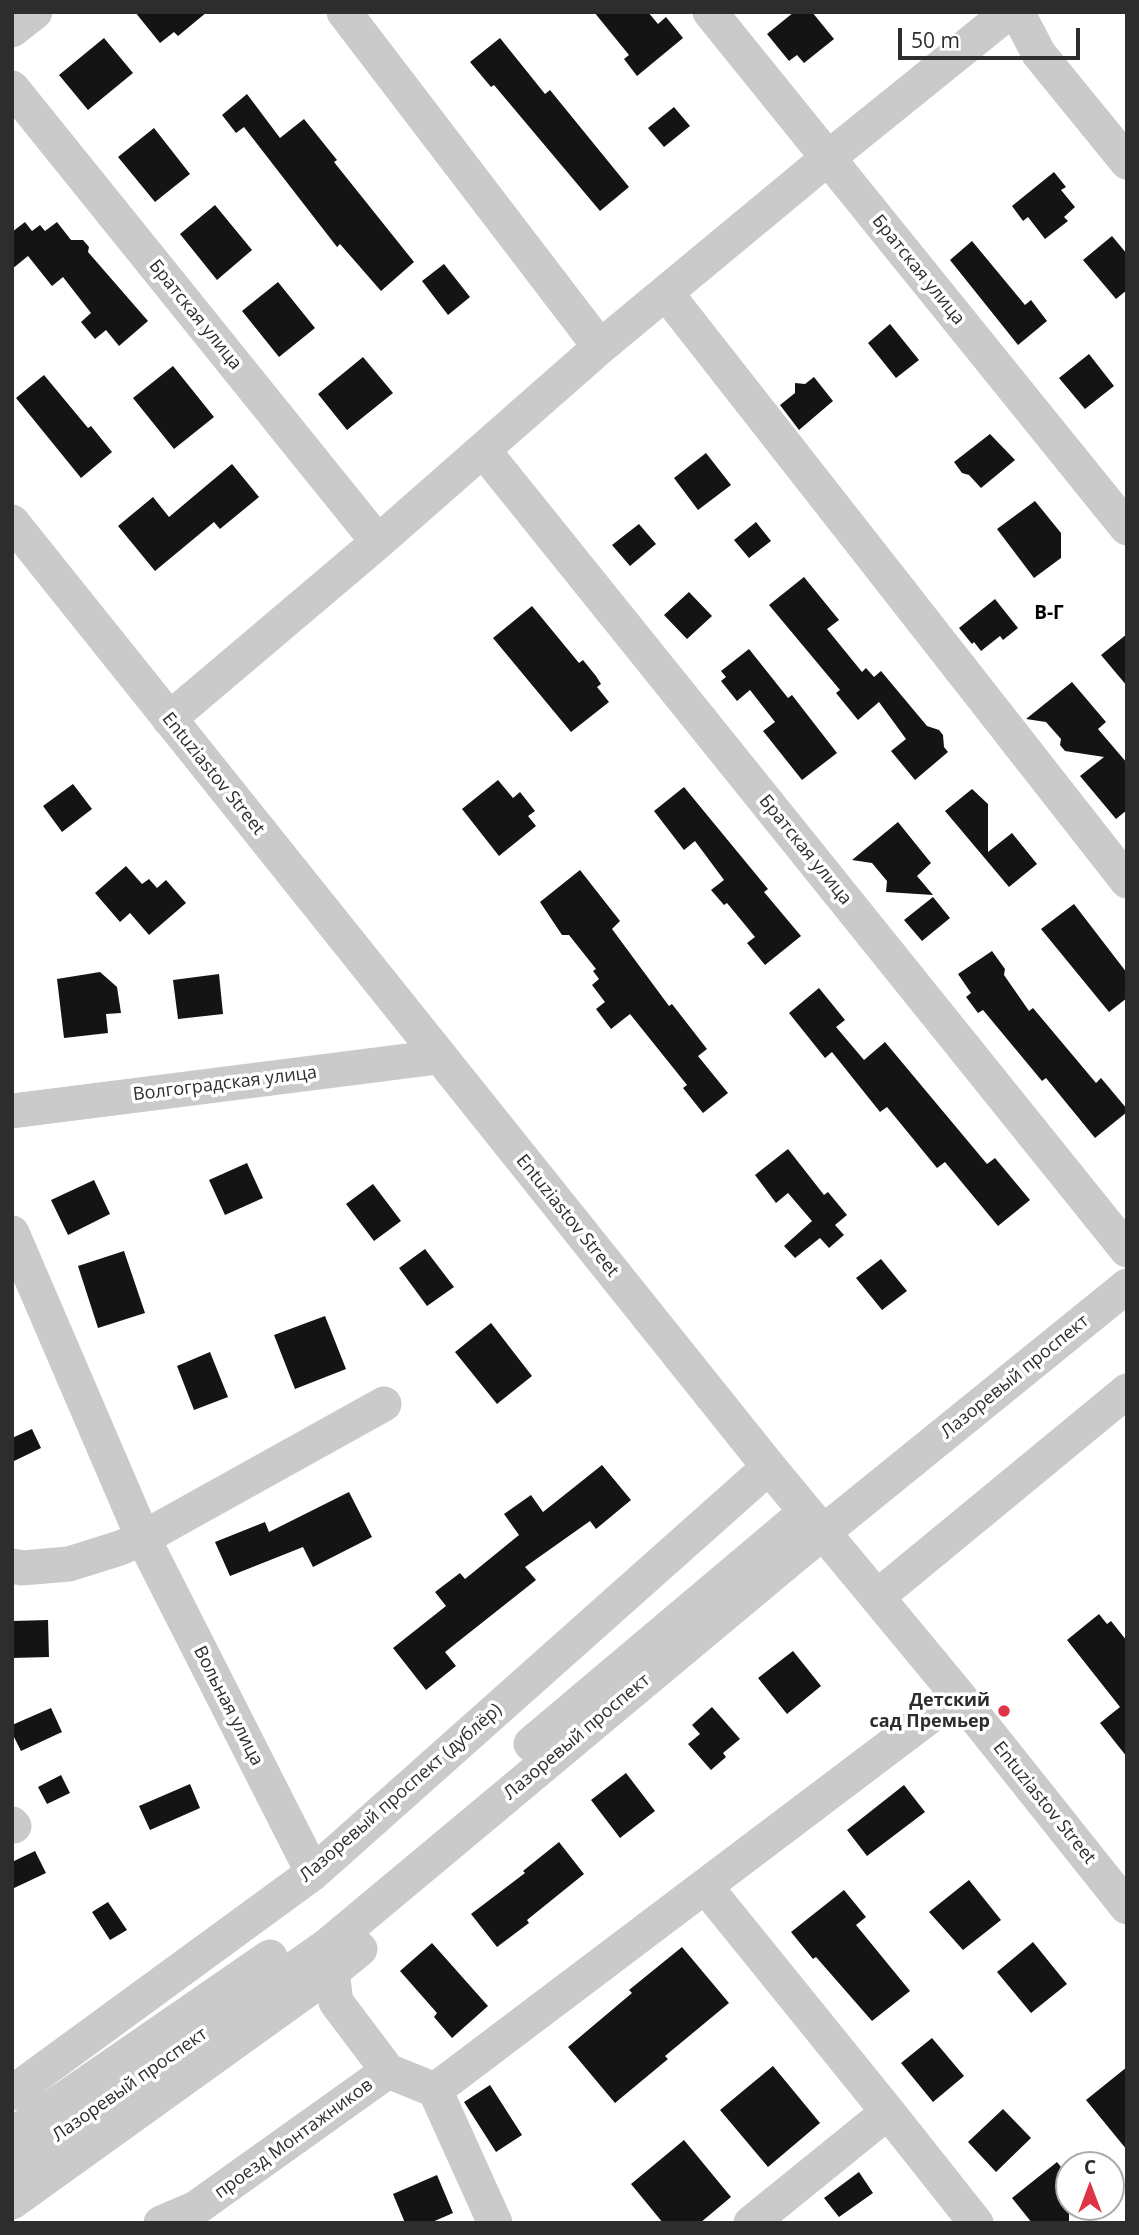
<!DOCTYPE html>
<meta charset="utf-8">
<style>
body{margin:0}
#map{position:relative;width:1139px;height:2235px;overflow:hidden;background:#fff;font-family:"Open Sans",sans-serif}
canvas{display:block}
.frame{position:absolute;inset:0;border:14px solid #2d2d2d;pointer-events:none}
.north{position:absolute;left:1055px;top:2151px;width:70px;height:70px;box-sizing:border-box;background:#fff;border:2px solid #ababab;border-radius:50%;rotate:0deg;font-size:19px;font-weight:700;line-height:28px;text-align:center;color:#2d2d2d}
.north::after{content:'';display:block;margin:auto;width:24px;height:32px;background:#de3546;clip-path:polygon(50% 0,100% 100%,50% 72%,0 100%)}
.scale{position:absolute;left:898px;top:28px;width:182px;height:32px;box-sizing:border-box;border:4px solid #2d2d2d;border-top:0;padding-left:9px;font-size:21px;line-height:24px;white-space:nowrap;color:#2d2d2d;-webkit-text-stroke:5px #fff;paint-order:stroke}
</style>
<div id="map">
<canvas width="1139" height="2235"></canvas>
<div class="frame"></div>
<div class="north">С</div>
<div class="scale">50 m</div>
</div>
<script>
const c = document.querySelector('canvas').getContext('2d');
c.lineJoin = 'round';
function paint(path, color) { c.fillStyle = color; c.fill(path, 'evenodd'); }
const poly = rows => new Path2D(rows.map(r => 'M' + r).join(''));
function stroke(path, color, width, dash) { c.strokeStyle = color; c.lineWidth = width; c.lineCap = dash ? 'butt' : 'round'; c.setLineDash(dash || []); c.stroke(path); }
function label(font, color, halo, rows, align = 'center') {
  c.font = font + ' "Open Sans",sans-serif'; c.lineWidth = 7; c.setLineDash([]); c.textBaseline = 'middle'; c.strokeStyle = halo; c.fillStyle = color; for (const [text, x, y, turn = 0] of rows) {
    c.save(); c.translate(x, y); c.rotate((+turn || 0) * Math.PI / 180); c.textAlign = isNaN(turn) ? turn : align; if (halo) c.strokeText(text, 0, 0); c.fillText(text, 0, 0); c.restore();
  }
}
paint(poly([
 [135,12,207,12,178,36,174,32,160,43],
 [594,12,648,12,658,24,666,17,683,38,637,76,624,59,629,55],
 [794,12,812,12,834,39,804,63,797,55,789,61,767,34],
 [104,38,133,73,88,110,59,75],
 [500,38,545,94,550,90,629,187,600,211,494,85,491,87,470,62],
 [247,94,280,138,304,119,337,160,334,162,414,262,381,291,340,244,337,247,244,127,236,133,222,115],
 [674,107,690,126,664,147,648,128],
 [154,128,190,174,155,202,118,157],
 [1054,172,1066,187,1061,190,1075,207,1064,217,1068,221,1045,239,1028,217,1023,221,1012,206],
 [215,205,252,250,217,280,180,234],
 [25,222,32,231,40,225,45,231,57,222,71,240,83,240,89,247,88,252,148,321,119,346,106,330,95,339,81,322,91,313,63,277,52,286,28,256,12,269,12,232],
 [1112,236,1127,254,1127,290,1116,299,1083,260],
 [972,241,1025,305,1031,300,1047,321,1018,345,950,260],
 [444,264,470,297,448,315,422,281],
 [278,282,315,328,279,357,242,311],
 [890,324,919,360,896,378,868,343],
 [1089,354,1114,386,1085,409,1059,378],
 [363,357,393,393,347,430,318,394],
 [173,366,214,417,174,449,133,398],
 [44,375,88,428,91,426,112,452,81,478,16,398],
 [814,377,833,401,799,430,780,405,795,393,795,383,805,384],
 [990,434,1015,460,981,488,969,475,962,473,954,462],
 [706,453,731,485,698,510,674,478],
 [232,464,259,497,220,529,214,522,155,571,118,526,153,497,169,517],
 [1035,501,1061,533,1061,558,1034,578,997,529],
 [756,522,771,541,749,558,734,540],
 [639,524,656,544,630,566,612,545],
 [804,577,839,620,827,629,862,672,866,668,874,677,881,671,927,726,939,730,943,735,944,747,948,752,915,780,891,751,906,739,879,702,858,720,836,693,840,690,769,605],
 [689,592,712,616,687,639,664,615],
 [995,599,1018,628,1003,640,1000,636,981,651,974,642,972,644,959,628],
 [532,606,579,663,583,660,596,676,601,684,597,687,609,702,571,732,493,638],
 [1127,634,1127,686,1101,655],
 [749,649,788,698,792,695,837,753,802,780,763,731,775,722,750,690,737,701,721,681,726,677,721,671],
 [1072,682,1106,722,1098,729,1127,763,1127,810,1116,819,1080,776,1104,757,1065,751,1060,745,1061,739,1046,722,1026,719],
 [498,780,513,798,520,792,535,811,528,816,536,826,499,856,462,809],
 [73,784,92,809,62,832,43,806],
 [684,787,768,889,764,892,801,936,765,965,747,943,755,937,727,903,724,905,711,890,724,880,695,841,684,850,654,811],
 [972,789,988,804,988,852,1012,833,1037,864,1009,887,945,811],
 [898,822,931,863,917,876,933,895,886,892,887,881,872,863,852,860],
 [126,866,142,884,149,879,157,888,166,880,186,903,149,935,130,913,120,922,95,893],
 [580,870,620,921,612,929,669,1006,672,1004,707,1049,698,1056,728,1093,703,1113,683,1088,687,1085,630,1014,611,1029,596,1009,605,1002,592,985,599,979,593,971,596,969,569,935,562,935,540,902],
 [933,897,950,918,922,941,904,920],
 [1074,904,1127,973,1127,998,1109,1012,1041,929],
 [992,951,1005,969,1004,975,1029,1011,1033,1008,1096,1083,1101,1078,1127,1109,1127,1112,1095,1138,1046,1078,1042,1081,983,1010,978,1013,966,997,971,993,958,974],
 [100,972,117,987,121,1013,106,1014,108,1033,64,1038,57,979],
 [219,974,223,1014,178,1019,173,980],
 [819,988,845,1020,836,1027,864,1060,885,1042,987,1164,995,1158,1030,1200,998,1226,945,1162,937,1168,887,1107,880,1112,832,1052,825,1058,789,1013],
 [788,1149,824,1195,828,1192,847,1215,835,1225,844,1235,829,1248,820,1238,795,1258,784,1246,812,1221,788,1193,776,1203,755,1175],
 [247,1163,263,1198,225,1215,209,1180],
 [94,1180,110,1214,68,1235,51,1200],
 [373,1184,401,1221,374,1241,346,1204],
 [425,1249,454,1287,427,1306,399,1268],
 [124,1251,145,1313,98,1328,78,1266],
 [881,1259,907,1291,882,1310,856,1278],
 [325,1316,346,1369,295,1389,274,1335],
 [491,1323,532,1376,497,1404,455,1352],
 [210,1352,228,1397,194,1410,177,1366],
 [32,1429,41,1448,12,1462,12,1438],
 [602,1465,631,1500,596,1529,590,1521,525,1567,536,1580,445,1652,456,1666,426,1690,393,1648,446,1606,435,1592,460,1573,465,1579,519,1535,504,1514,531,1495,543,1512],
 [349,1492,372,1537,313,1567,303,1547,230,1576,215,1542,265,1522,269,1532],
 [1099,1614,1107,1624,1111,1621,1127,1641,1127,1757,1100,1723,1120,1707,1067,1640],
 [48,1620,49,1657,12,1658,12,1621],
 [793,1651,821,1686,787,1714,758,1678],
 [712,1707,740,1739,723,1753,726,1757,711,1770,688,1744,700,1734,692,1725],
 [51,1708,62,1732,21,1751,12,1733,12,1725],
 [626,1773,655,1811,620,1838,591,1800],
 [61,1775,70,1793,47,1804,38,1787],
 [190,1784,200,1808,150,1830,139,1806],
 [904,1785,925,1812,867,1856,847,1830],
 [559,1842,584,1874,527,1920,529,1923,497,1947,471,1914,525,1873,523,1871],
 [35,1851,46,1873,12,1889,12,1862],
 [969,1880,1001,1920,963,1950,929,1912],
 [844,1890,866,1917,856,1925,910,1991,872,2021,816,1957,813,1959,791,1932],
 [108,1902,127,1930,110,1940,92,1912],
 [1033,1942,1067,1984,1031,2013,997,1972],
 [432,1943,488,2006,452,2038,434,2017,437,2013,400,1971],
 [682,1947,729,2003,665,2056,668,2059,615,2103,568,2047,632,1993,629,1990],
 [932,2038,964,2076,933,2102,901,2063],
 [773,2066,820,2123,768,2167,720,2110],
 [1127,2067,1127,2150,1086,2100],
 [490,2085,522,2135,496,2152,464,2102],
 [1003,2109,1031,2138,996,2172,968,2142],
 [684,2140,731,2197,700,2223,663,2223,631,2184],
 [1057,2162,1069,2177,1069,2223,1032,2223,1012,2198],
 [859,2172,873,2193,839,2217,824,2198],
 [437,2175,453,2213,430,2223,405,2223,393,2194]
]), '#141414');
stroke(poly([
 [344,12,600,347],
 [710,12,1127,528],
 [1017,12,1039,54,1127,162],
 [12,30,35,12],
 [12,88,378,542],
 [666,293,1127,881],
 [483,450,1127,1250],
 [12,522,769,1467,958,1695,1127,1907],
 [169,719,378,542,600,347,828,158,1009,12],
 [12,1111,438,1057],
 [12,1233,143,1538,313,1873],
 [12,1566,22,1568,69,1564,120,1548,143,1538,384,1404],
 [877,1597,1127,1391],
 [531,1744,806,1512],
 [12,1824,14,1826],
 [705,1886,888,2112,976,2223],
 [332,1972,336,2002,388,2071,435,2090],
 [435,2090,958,1695],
 [435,2090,495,2223],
 [12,2093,313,1873,769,1467],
 [12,2135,270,1957],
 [12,2168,328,1945,794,1556,1127,1286],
 [12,2202,332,1972,360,1949],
 [161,2223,196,2208,388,2071],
 [751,2223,888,2112]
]), '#cacaca', 35);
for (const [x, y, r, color] of [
 [1004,1711,7,"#de3546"]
]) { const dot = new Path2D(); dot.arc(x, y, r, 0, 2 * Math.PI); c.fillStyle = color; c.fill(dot); stroke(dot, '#fff', 2.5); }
label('18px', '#2d2d2d', '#fff', [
 ["Братская улица",918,270,51],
 ["Братская улица",195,315,51],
 ["Entuziastov Street",213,774,51],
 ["Братская улица",805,850,51],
 ["Волгоградская улица",225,1084,-7],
 ["Entuziastov Street",567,1216,51],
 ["Лазоревый проспект",1015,1377,-39],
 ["Вольная улица",228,1706,63],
 ["Лазоревый проспект",577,1737,-40],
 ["Лазоревый проспект (дублёр)",401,1793,-41],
 ["Entuziastov Street",1044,1803,51],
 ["Лазоревый проспект",130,2085,-35],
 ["проезд Монтажников",294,2139,-36]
]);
label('bold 18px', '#2d2d2d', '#fff', [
 ["Детский",990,1701],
 ["сад Премьер",990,1722]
], 'right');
label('bold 19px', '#000', '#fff', [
 ["В-Г",1049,614]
]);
</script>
